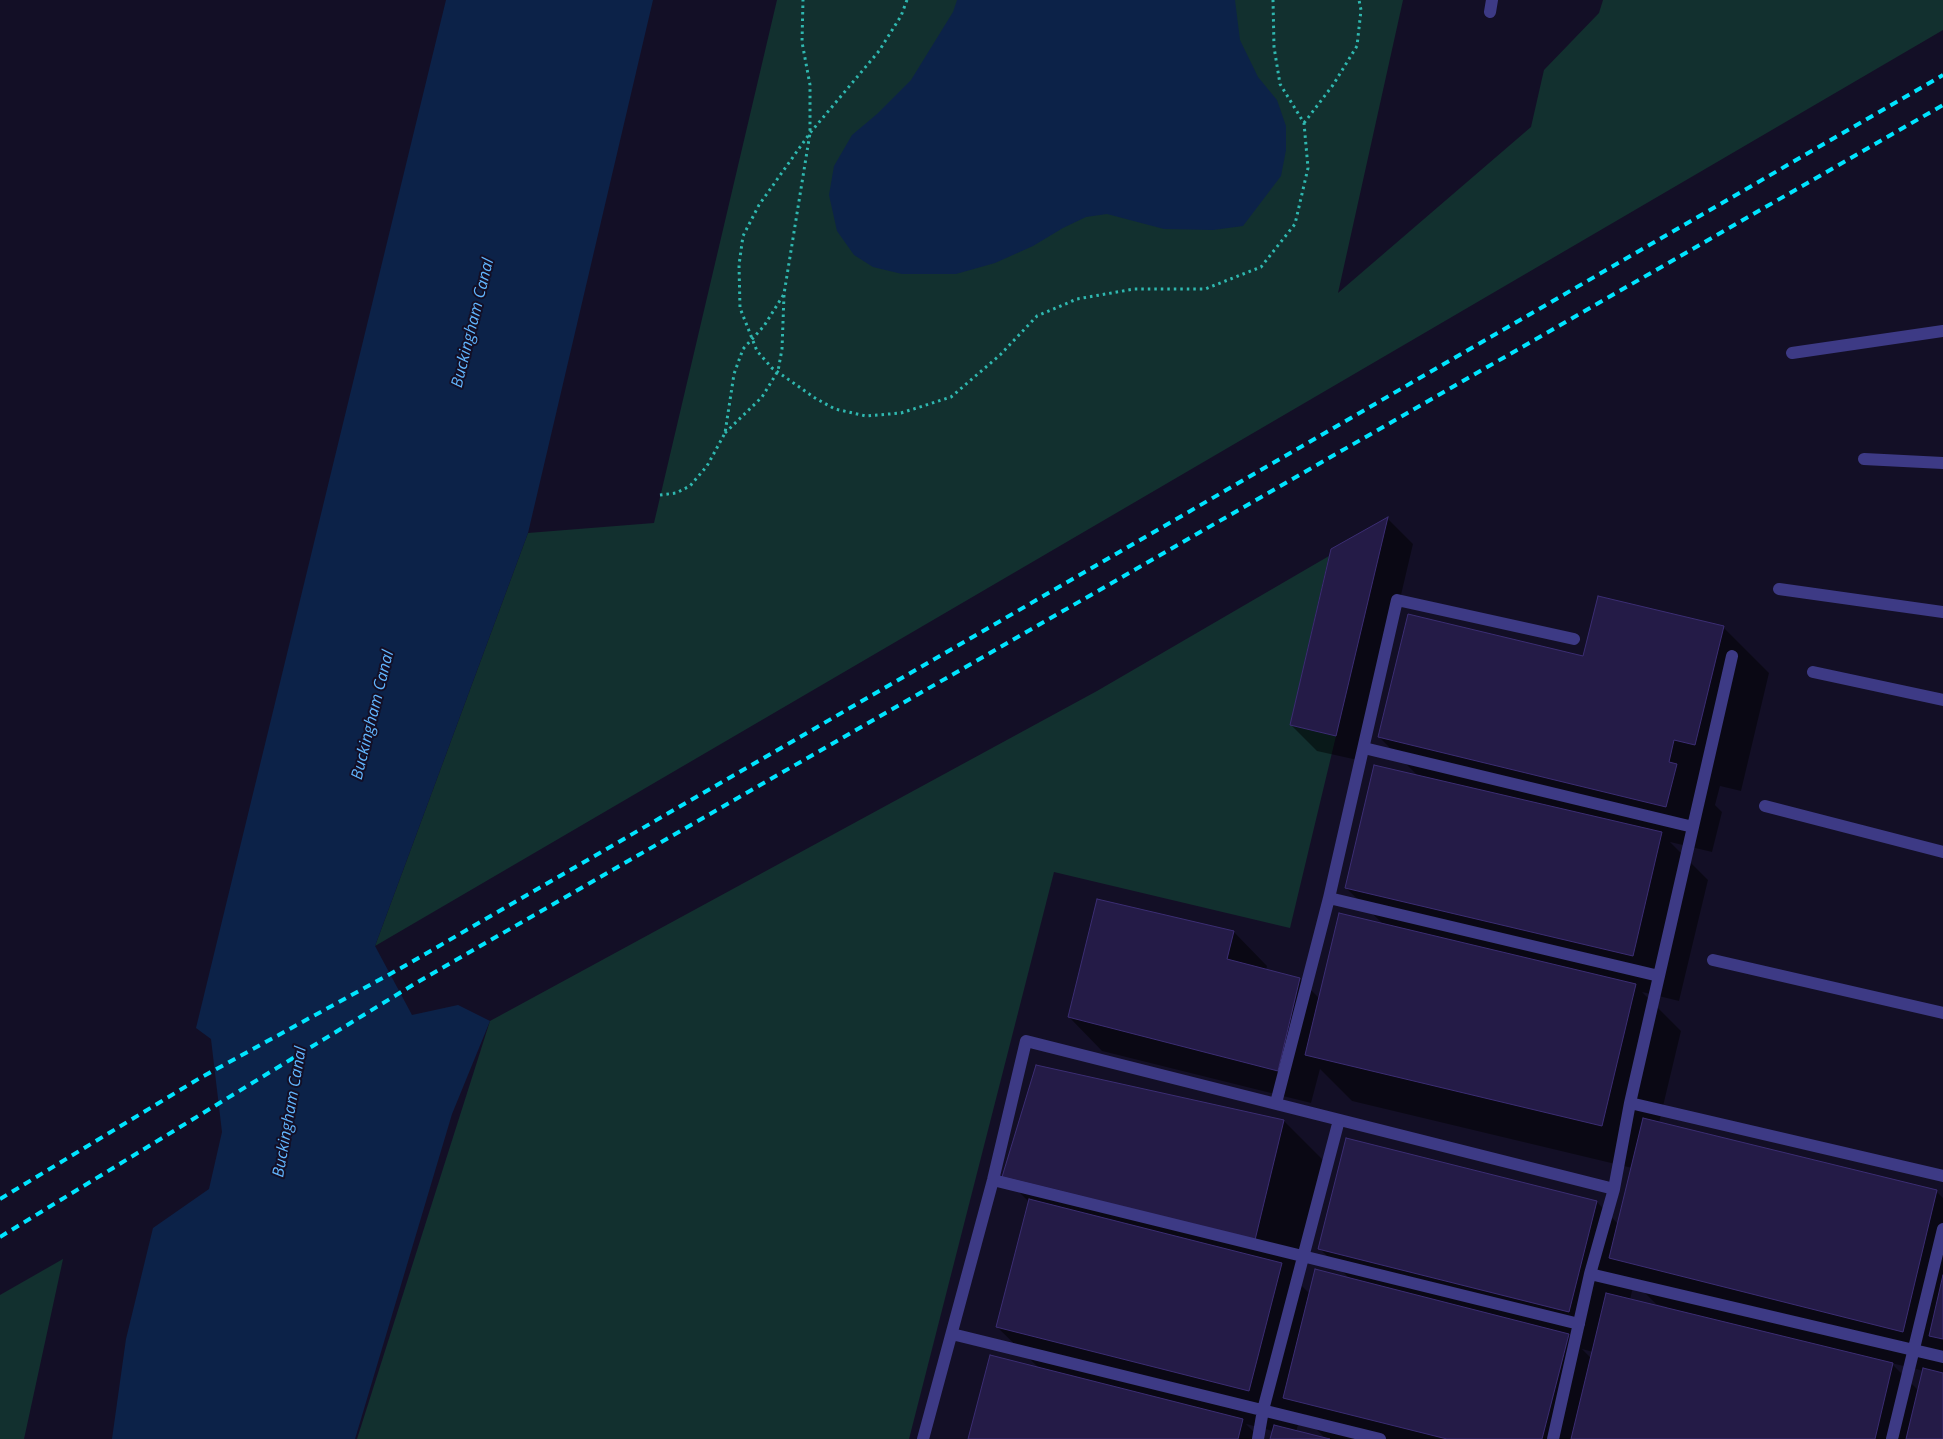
<!DOCTYPE html>
<style>
body{margin:0}
canvas{display:block;background:#130f26}
</style>
<canvas width="1943" height="1439"></canvas>
<script>
const c = document.querySelector('canvas').getContext('2d');
c.lineJoin = 'round';
function paint(path, color) { c.fillStyle = color; c.fill(path, 'evenodd'); }
const poly = rows => new Path2D(rows.map(r => 'M' + r).join(''));
function stroke(path, color, width, dash) { c.strokeStyle = color; c.lineWidth = width; c.lineCap = dash ? 'butt' : 'round'; c.setLineDash(dash || []); c.stroke(path); }
function label(font, color, halo, rows, align = 'center') {
  c.font = font + ' "Open Sans",sans-serif'; c.lineWidth = 4; c.setLineDash([]); c.textBaseline = 'middle'; c.strokeStyle = halo; c.fillStyle = color; for (const [text, x, y, turn = 0] of rows) {
    c.save(); c.translate(x, y); c.rotate((+turn || 0) * Math.PI / 180); c.textAlign = isNaN(turn) ? turn : align; if (halo) c.strokeText(text, 0, 0); c.fillText(text, 0, 0); c.restore();
  }
}
paint(poly([
 [777,0,1403,0,1338,293,1531,127,1544,70,1599,13,1603,0,1943,0,1943,30,375,946,528,533,654,523],
 [1329,556,1290,725,1336,736,1290,928,1054,872,909,1439,357,1439,490,1021,1097,691],
 [63,1259,24,1439,0,1439,0,1295]
]), '#12302f');
paint(poly([
 [446,0,653,0,528,533,375,946,412,1015,458,1005,490,1021,452,1114,355,1439,112,1439,126,1339,153,1228,209,1189,222,1132,211,1039,196,1028],
 [957,0,1235,0,1240,40,1258,77,1277,100,1286,126,1286,150,1281,176,1243,226,1213,230,1164,229,1107,214,1086,217,1063,228,1033,246,995,263,956,274,902,274,873,267,854,255,837,231,829,195,834,166,852,135,877,114,911,80,953,12]
]), '#0c2248');
paint(poly([
 [1387,518,1413,544,1362,761,1317,751,1291,725],
 [1723,627,1769,673,1741,791,1720,786,1715,805,1722,812,1712,852,1670,842,1708,880,1679,1001,1642,992,1681,1031,1659,1123,1936,1191,1943,1198,1943,1439,1326,1439,1301,1414,1296,1432,1325,1439,1271,1439,1273,1431,1246,1424,1261,1439,970,1439,1040,1369,997,1327,1029,1202,1003,1176,1284,1121,1330,1167,1301,1285,1310,1294,1351,1280,1319,1248,1346,1140,1597,1202,1618,1224,1632,1168,1352,1101,1320,1069,1311,1103,1102,1051,1069,1017,1234,932,1267,966,1266,970,1300,979,1320,999,1384,925,1346,888,1419,777,1379,737,1584,658],
 [1634,1282,1656,1304,1667,1307,1666,1309,1630,1300],
 [1582,1349,1593,1352,1591,1358],
 [1891,1363,1924,1371,1919,1391]
]), '#0007');
const building = poly([
 [1388,517,1336,736,1290,725,1331,549,1388,517],
 [1598,596,1724,626,1695,745,1674,740,1669,762,1677,764,1666,807,1378,737,1408,614,1583,656,1598,596],
 [1374,765,1662,832,1633,956,1345,888,1374,765],
 [1097,899,1234,931,1227,959,1300,978,1278,1071,1068,1017,1097,899],
 [1339,913,1636,984,1602,1126,1305,1055,1339,913],
 [1036,1065,1284,1120,1255,1240,1002,1177,1036,1065],
 [1643,1118,1937,1190,1903,1332,1609,1258,1643,1118],
 [1346,1138,1597,1201,1569,1312,1318,1249,1346,1138],
 [1029,1199,1282,1263,1249,1391,996,1327,1029,1199],
 [1315,1269,1569,1334,1542,1439,1447,1439,1283,1398,1315,1269],
 [1943,1275,1943,1339,1929,1336,1943,1275],
 [1606,1293,1893,1363,1875,1439,1571,1439,1606,1293],
 [990,1355,1243,1419,1238,1439,968,1439,990,1355],
 [1923,1368,1943,1373,1943,1439,1906,1439,1923,1368],
 [1274,1425,1330,1439,1270,1439,1274,1425]
]);
paint(building, '#241b47');
stroke(building, '#3b2d73', 1);
stroke(poly([
 [907,0,901,16,879,51,810,133,759,205,743,236,739,265,740,308,757,351,772,368,815,398,835,409,866,416,901,413,951,397,1000,355,1037,316,1077,299,1134,289,1205,289,1261,267,1295,224,1308,168,1304,123,1280,84,1274,47,1273,0],
 [1304,123,1333,85,1357,46,1361,10,1359,0],
 [725,433,762,397,778,371,782,349,784,295],
 [660,495,676,493,690,486,707,466,725,433,734,374,743,349,764,326,784,294,810,133,810,85,802,42,803,0]
]), '#2fb8b0', 3, [2.5, 4]);
stroke(poly([
 [1490,12,1492,0],
 [1792,353,1943,331],
 [1864,459,1943,463],
 [1779,589,1943,612],
 [1813,672,1943,700],
 [1364,748,1693,827],
 [1765,806,1943,852],
 [1329,898,1659,976],
 [1713,960,1943,1013],
 [1276,1103,1329,898,1397,600,1574,639],
 [1630,1103,1943,1176],
 [993,1180,1579,1324],
 [1590,1274,1943,1357],
 [952,1334,1380,1439],
 [923,1439,993,1180,1026,1041,1614,1189],
 [1258,1439,1263,1410,1339,1120],
 [1553,1439,1590,1274,1614,1189,1630,1103,1732,656],
 [1892,1439,1943,1229]
]), '#3d3a85', 12);
stroke(poly([
 [0,1199,200,1078,401,968,1943,75],
 [0,1237,416,983,1943,105]
]), '#00e5ff', 4, [8, 6]);
label('italic 16px', '#62b6ff', '#130f26', [
 ["Buckingham Canal",473,323,-76],
 ["Buckingham Canal",373,715,-76],
 ["Buckingham Canal",290,1112,-80]
]);
</script>
